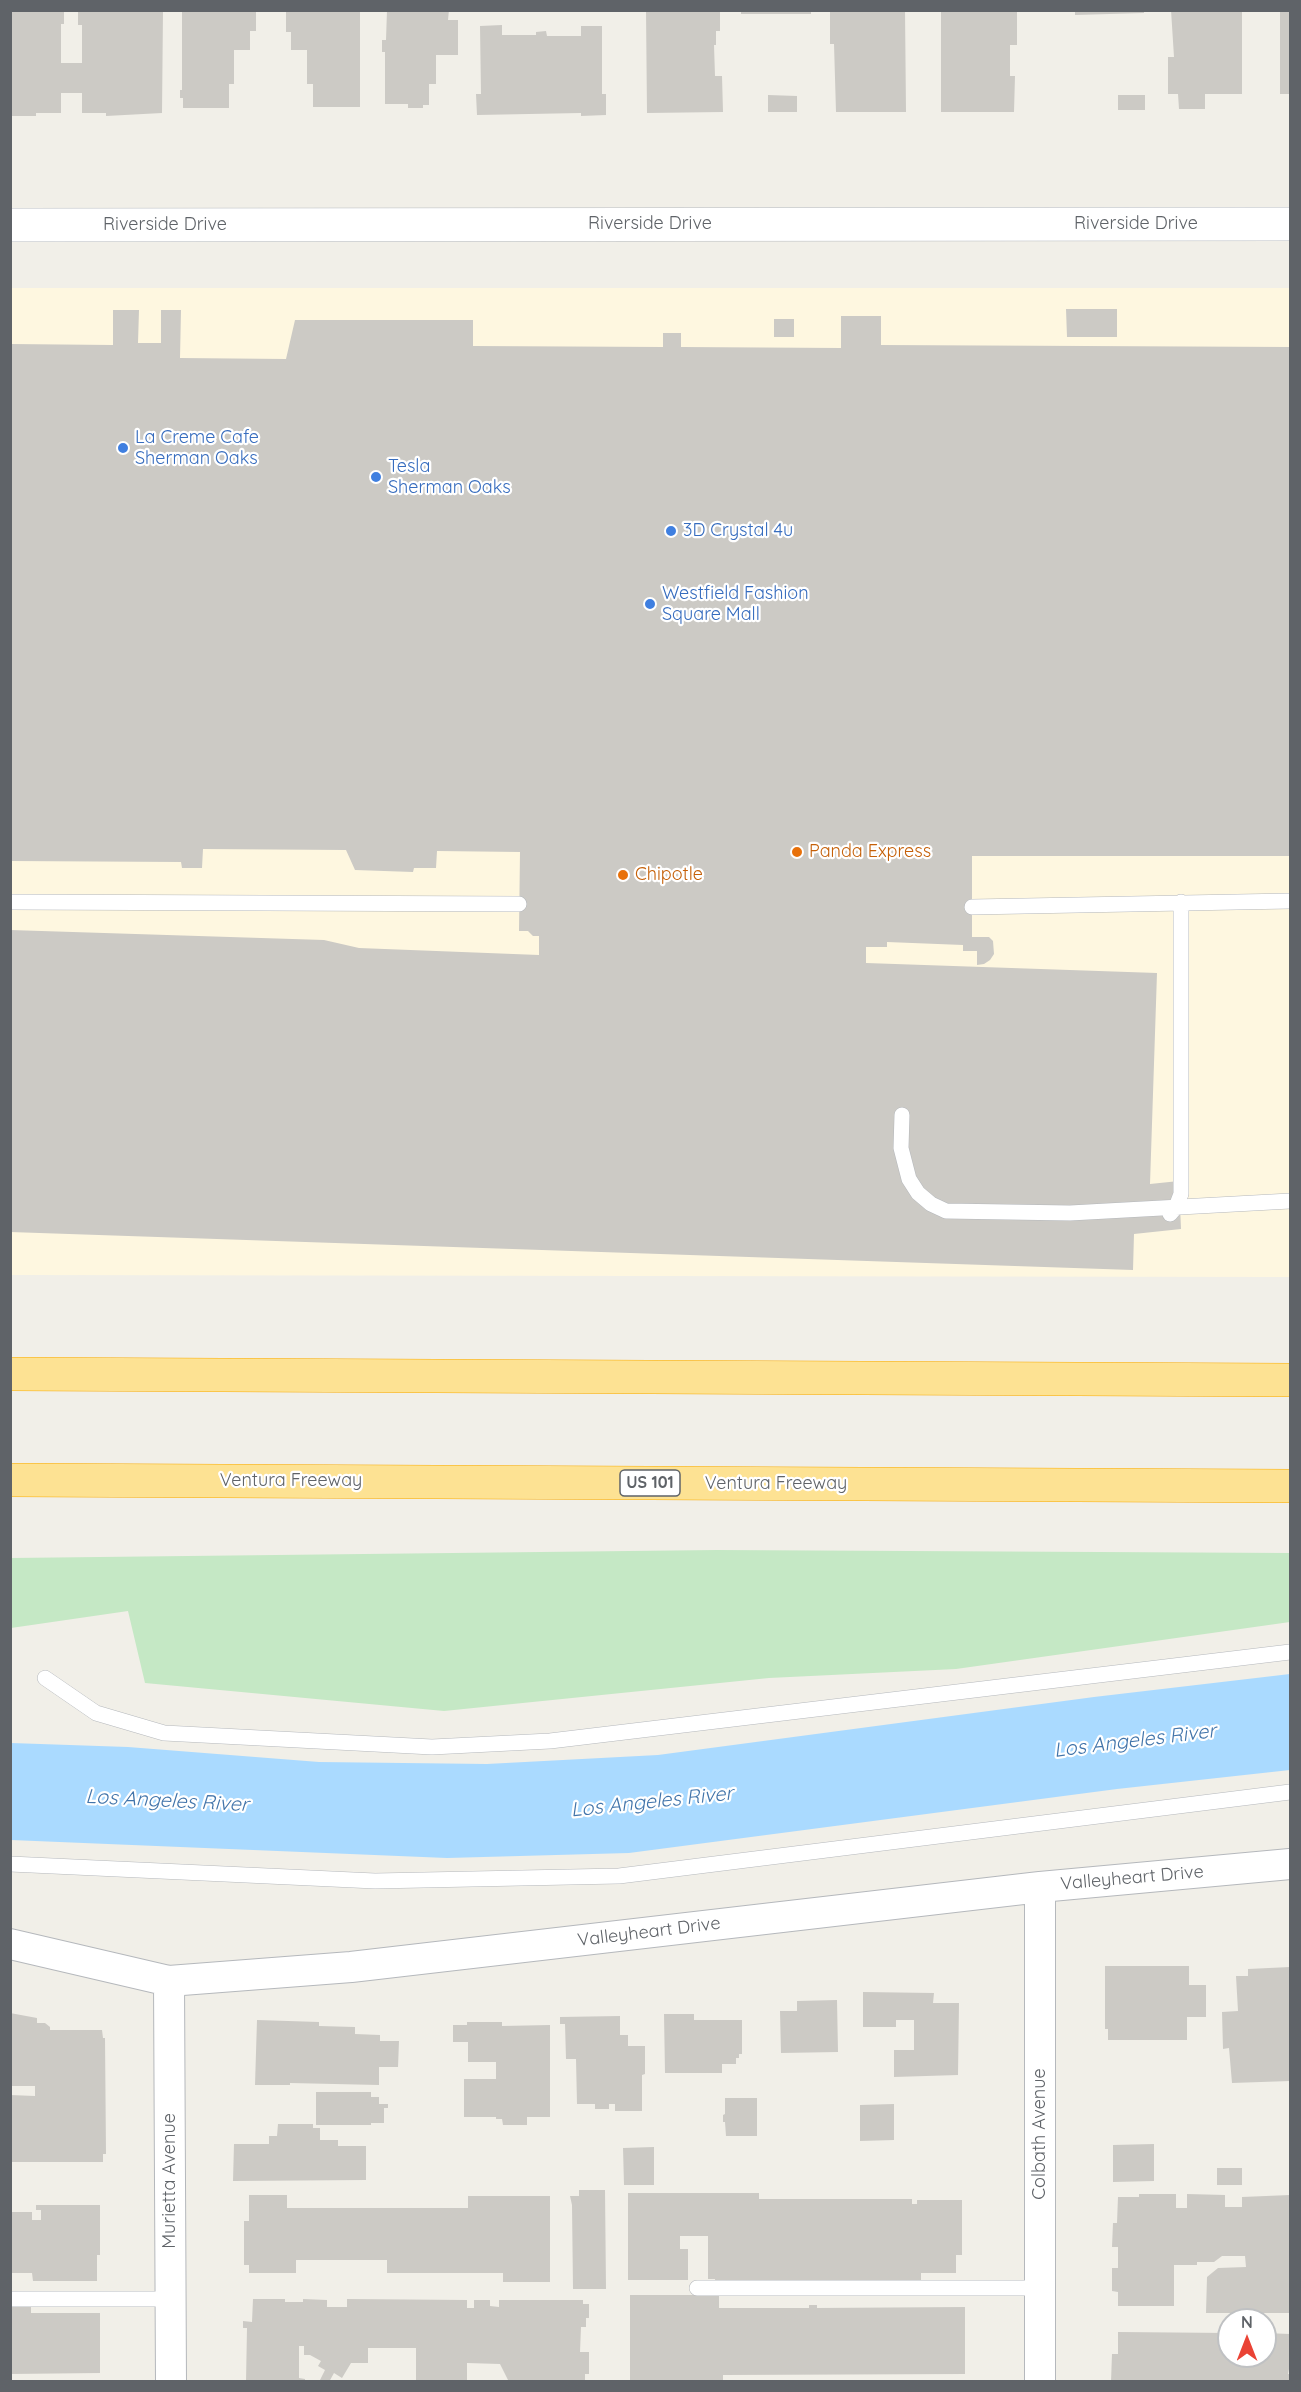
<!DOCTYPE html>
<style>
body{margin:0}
#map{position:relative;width:1301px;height:2392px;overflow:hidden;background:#f1efe8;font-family:Quicksand,sans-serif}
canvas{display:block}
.frame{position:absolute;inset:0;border:12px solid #5f6368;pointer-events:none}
.north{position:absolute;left:1217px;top:2308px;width:60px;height:60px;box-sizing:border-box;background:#fff;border:2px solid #bfc1c3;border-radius:50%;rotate:0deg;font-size:16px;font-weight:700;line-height:24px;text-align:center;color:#5f6368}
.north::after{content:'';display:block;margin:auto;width:21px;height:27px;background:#ea4335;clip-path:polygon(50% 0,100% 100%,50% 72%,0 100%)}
</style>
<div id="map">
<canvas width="1301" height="2392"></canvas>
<div class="frame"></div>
<div class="north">N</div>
</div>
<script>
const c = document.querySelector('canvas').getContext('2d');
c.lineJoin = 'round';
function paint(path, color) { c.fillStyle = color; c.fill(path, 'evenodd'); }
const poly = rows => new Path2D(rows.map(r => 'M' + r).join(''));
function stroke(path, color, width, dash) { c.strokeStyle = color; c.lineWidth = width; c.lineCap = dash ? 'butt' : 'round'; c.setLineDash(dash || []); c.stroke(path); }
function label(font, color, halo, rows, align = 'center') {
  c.font = font + ' Quicksand,sans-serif'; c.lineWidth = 4.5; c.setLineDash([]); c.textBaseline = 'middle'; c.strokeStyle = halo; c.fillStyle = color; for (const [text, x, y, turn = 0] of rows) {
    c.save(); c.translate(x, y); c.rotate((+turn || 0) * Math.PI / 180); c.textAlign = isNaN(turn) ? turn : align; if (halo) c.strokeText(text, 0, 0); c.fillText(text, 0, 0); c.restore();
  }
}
paint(poly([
 [11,288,1290,288,1290,1277,11,1275]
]), '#fef7e0');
paint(poly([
 [717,1550,1290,1553,1290,1622,956,1669,769,1678,444,1711,145,1683,128,1611,11,1628,11,1558]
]), '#c5e8c5');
paint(poly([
 [1290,1674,1290,1770,1117,1789,629,1853,447,1858,11,1840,11,1743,128,1747,319,1762,487,1764,658,1755,1094,1697]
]), '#aadaff');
paint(poly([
 [10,10,64,10,64,24,61,24,61,63,82,63,82,25,78,25,78,10,163,10,162,113,106,116,106,113,82,113,82,93,61,93,61,113,36,113,36,116,10,116],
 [182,10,256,10,256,31,250,31,250,50,234,50,234,84,229,84,229,108,183,108,183,98,180,98,180,90,182,90],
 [286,10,360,10,360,107,313,107,313,84,307,84,307,50,291,50,291,32,286,32],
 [387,10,449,10,448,20,458,20,458,55,436,55,436,84,429,84,429,105,423,105,423,108,408,108,408,104,385,104,385,52,382,52,382,40,386,40],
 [646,10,720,10,720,31,716,31,716,45,714,45,715,76,722,76,723,112,647,113],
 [741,10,811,10,811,14,741,14],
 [830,10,905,10,906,112,836,112,834,44,830,44],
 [941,10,1017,10,1017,45,1010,45,1010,76,1015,76,1014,112,941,112],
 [1075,10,1144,10,1144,13,1075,15],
 [1171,10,1242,10,1242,94,1205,94,1205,109,1179,109,1178,94,1168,94,1168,57,1174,57],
 [1280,10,1290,10,1290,94,1280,94],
 [502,25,502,35,536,35,536,32,546,31,547,36,581,36,581,26,602,26,602,94,606,94,606,115,581,116,581,113,477,115,476,94,481,94,480,26],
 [768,95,797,96,797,112,768,112],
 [1118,95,1145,95,1145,110,1118,110],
 [1066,309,1117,309,1117,337,1067,337],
 [113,310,139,310,138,343,161,343,161,310,181,310,180,358,286,359,295,320,473,320,473,346,663,347,663,333,681,333,681,347,841,348,841,316,881,316,881,345,1290,347,1290,856,972,856,972,937,989,937,993,941,994,954,990,960,984,964,977,965,977,951,963,951,963,945,887,942,887,947,866,947,866,963,1157,973,1150,1184,1179,1181,1181,1229,1134,1234,1133,1270,10,1232,10,930,324,940,359,948,539,955,539,936,533,936,528,931,519,931,520,852,437,851,436,868,414,868,413,872,355,870,346,850,203,849,202,868,182,868,181,862,10,861,10,344,113,345],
 [774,319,794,319,794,337,774,337],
 [1105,1966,1189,1966,1189,1985,1206,1985,1206,2017,1187,2017,1187,2040,1108,2040,1108,2029,1105,2029],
 [1290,1967,1290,2081,1232,2083,1229,2048,1223,2049,1222,2012,1238,2011,1236,1976,1248,1976,1248,1969],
 [863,1992,934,1993,933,2003,959,2003,958,2075,894,2077,894,2050,914,2050,914,2020,896,2020,896,2027,863,2027],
 [837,2000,838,2052,781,2053,780,2011,797,2011,797,2001],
 [10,2013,37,2018,37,2023,45,2023,50,2027,50,2030,102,2030,103,2038,105,2038,106,2154,103,2154,103,2162,10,2162,10,2095,35,2096,35,2086,10,2086],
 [664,2014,694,2014,694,2020,742,2020,742,2054,739,2054,739,2058,736,2058,736,2064,722,2064,722,2073,665,2073],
 [620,2016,620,2035,628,2035,628,2046,645,2046,645,2074,642,2075,642,2111,615,2111,615,2104,609,2104,609,2109,595,2109,595,2104,577,2104,576,2059,566,2059,565,2024,560,2024,560,2017],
 [257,2020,319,2022,319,2026,355,2027,355,2034,380,2035,380,2041,399,2041,398,2067,379,2067,379,2085,290,2083,290,2085,255,2085],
 [467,2022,502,2022,502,2026,550,2025,550,2117,527,2117,527,2125,503,2125,502,2119,496,2119,496,2117,464,2117,464,2079,496,2079,496,2062,468,2062,468,2042,453,2042,453,2025,467,2025],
 [316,2092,371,2092,371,2097,379,2097,379,2104,388,2104,388,2108,384,2108,384,2123,371,2123,371,2125,316,2125],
 [725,2098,757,2098,757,2136,726,2136,725,2122,723,2122,723,2115,725,2114],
 [894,2104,894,2140,860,2141,860,2105],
 [278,2124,313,2124,313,2128,320,2128,320,2140,338,2140,338,2146,366,2146,366,2180,233,2181,234,2144,269,2144,269,2136,277,2136],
 [1154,2144,1154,2181,1113,2182,1113,2145],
 [654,2147,654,2185,624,2185,623,2148],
 [1217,2168,1242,2168,1242,2185,1217,2185],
 [579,2190,605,2190,606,2289,573,2289,572,2205,570,2196,579,2196],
 [628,2193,759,2193,759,2199,912,2199,912,2204,917,2204,917,2200,962,2200,962,2255,956,2255,956,2273,921,2273,921,2282,715,2282,715,2279,708,2279,708,2236,680,2236,680,2249,688,2249,688,2280,628,2280],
 [1139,2194,1176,2194,1176,2208,1187,2208,1187,2194,1225,2195,1225,2207,1242,2207,1242,2197,1290,2195,1290,2313,1206,2313,1207,2277,1218,2268,1246,2267,1245,2256,1222,2256,1214,2262,1197,2262,1197,2265,1174,2265,1174,2306,1118,2306,1118,2292,1112,2291,1112,2268,1118,2268,1118,2247,1112,2247,1113,2223,1117,2223,1118,2197,1139,2197],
 [249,2195,287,2195,287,2208,468,2208,468,2196,550,2196,550,2282,503,2282,503,2273,387,2273,387,2260,296,2260,296,2273,249,2273,249,2265,244,2265,244,2221,249,2221],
 [36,2205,100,2205,100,2255,97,2255,97,2281,33,2281,32,2273,10,2273,10,2212,32,2212,32,2220,41,2220,41,2210,36,2210],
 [630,2295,719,2295,719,2308,809,2308,809,2305,817,2305,817,2308,965,2307,965,2374,723,2375,723,2382,630,2382],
 [253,2299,285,2299,285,2302,303,2302,303,2299,327,2300,327,2307,347,2307,347,2299,467,2300,467,2308,474,2308,474,2300,490,2300,490,2306,499,2307,499,2300,583,2300,583,2304,589,2304,589,2318,586,2318,586,2327,581,2327,580,2352,589,2352,589,2374,585,2374,585,2382,509,2382,500,2364,467,2363,467,2382,416,2382,416,2348,368,2348,368,2363,351,2363,342,2378,334,2373,329,2382,319,2382,325,2370,318,2366,321,2361,310,2355,304,2355,304,2346,299,2346,299,2378,305,2379,305,2382,246,2382,247,2328,243,2328,243,2321,252,2322],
 [10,2307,31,2307,31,2313,100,2313,100,2373,10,2374],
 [1118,2332,1229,2333,1229,2356,1265,2356,1265,2333,1290,2334,1290,2364,1288,2374,1290,2374,1290,2382,1111,2382,1112,2354,1118,2354]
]), '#cccac5');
const lane = poly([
 [10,902,519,904],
 [972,907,1290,901],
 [902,1115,901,1148,909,1179,918,1193,931,1204,946,1211,1070,1213,1290,1201],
 [1170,1214,1176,1207,1181,1194,1181,902],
 [45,1678,96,1713,164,1733,432,1747,550,1741,1290,1652],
 [10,1864,375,1881,619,1876,1290,1792],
 [697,2288,1040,2288],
 [10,2299,171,2299]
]);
const street = poly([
 [1040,1887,1040,2382],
 [10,1944,169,1981,351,1967,1040,1887,1290,1864],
 [169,1981,171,2382]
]);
const secondary = poly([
 [10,225,1290,224]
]);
const highway = poly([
 [10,1374,1290,1380],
 [10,1480,1290,1486]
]);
stroke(lane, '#b5b8bc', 16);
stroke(street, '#b5b8bc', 32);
stroke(secondary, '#b6babf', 34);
stroke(highway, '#f9ab00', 34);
stroke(lane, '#fff', 15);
stroke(street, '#fff', 30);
stroke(secondary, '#fff', 33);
stroke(highway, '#fde293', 33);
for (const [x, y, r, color] of [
 [123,448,6,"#3f7fe0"],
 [376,477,6,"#3f7fe0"],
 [671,531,6,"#3f7fe0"],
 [650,604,6,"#3f7fe0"],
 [797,852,6,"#e8710a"],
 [623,875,6,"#e8710a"]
]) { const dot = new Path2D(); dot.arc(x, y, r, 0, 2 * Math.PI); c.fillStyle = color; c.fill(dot); stroke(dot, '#fff', 2); }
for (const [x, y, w] of [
 [650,1483,60]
]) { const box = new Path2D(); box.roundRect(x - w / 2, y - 13, w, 26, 4.5); c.fillStyle = '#fff'; c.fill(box); stroke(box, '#5f6368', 1.5); }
label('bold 16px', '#5f6368', null, [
 ["US 101",650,1483]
]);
label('18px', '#5f6368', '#fff', [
 ["Riverside Drive",650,224],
 ["Riverside Drive",1136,224],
 ["Riverside Drive",165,225],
 ["Ventura Freeway",291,1481],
 ["Ventura Freeway",776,1484],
 ["Valleyheart Drive",1132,1878,-5],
 ["Valleyheart Drive",649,1932,-7],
 ["Colbath Avenue",1040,2134,-90],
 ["Murietta Avenue",170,2181,-90]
]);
label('18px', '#366cbe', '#fff', [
 ["La Creme Cafe",135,438],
 ["Sherman Oaks",135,459],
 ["Tesla",388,467],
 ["Sherman Oaks",388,488],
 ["3D Crystal 4u",683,531],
 ["Westfield Fashion",662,594],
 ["Square Mall",662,615]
], 'left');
label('18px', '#c56008', '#fff', [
 ["Panda Express",809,852],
 ["Chipotle",635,875]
], 'left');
label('italic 20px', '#4174aa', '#fff', [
 ["Los Angeles River",1135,1741,-7],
 ["Los Angeles River",167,1801,3],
 ["Los Angeles River",652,1802,-6]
]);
</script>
